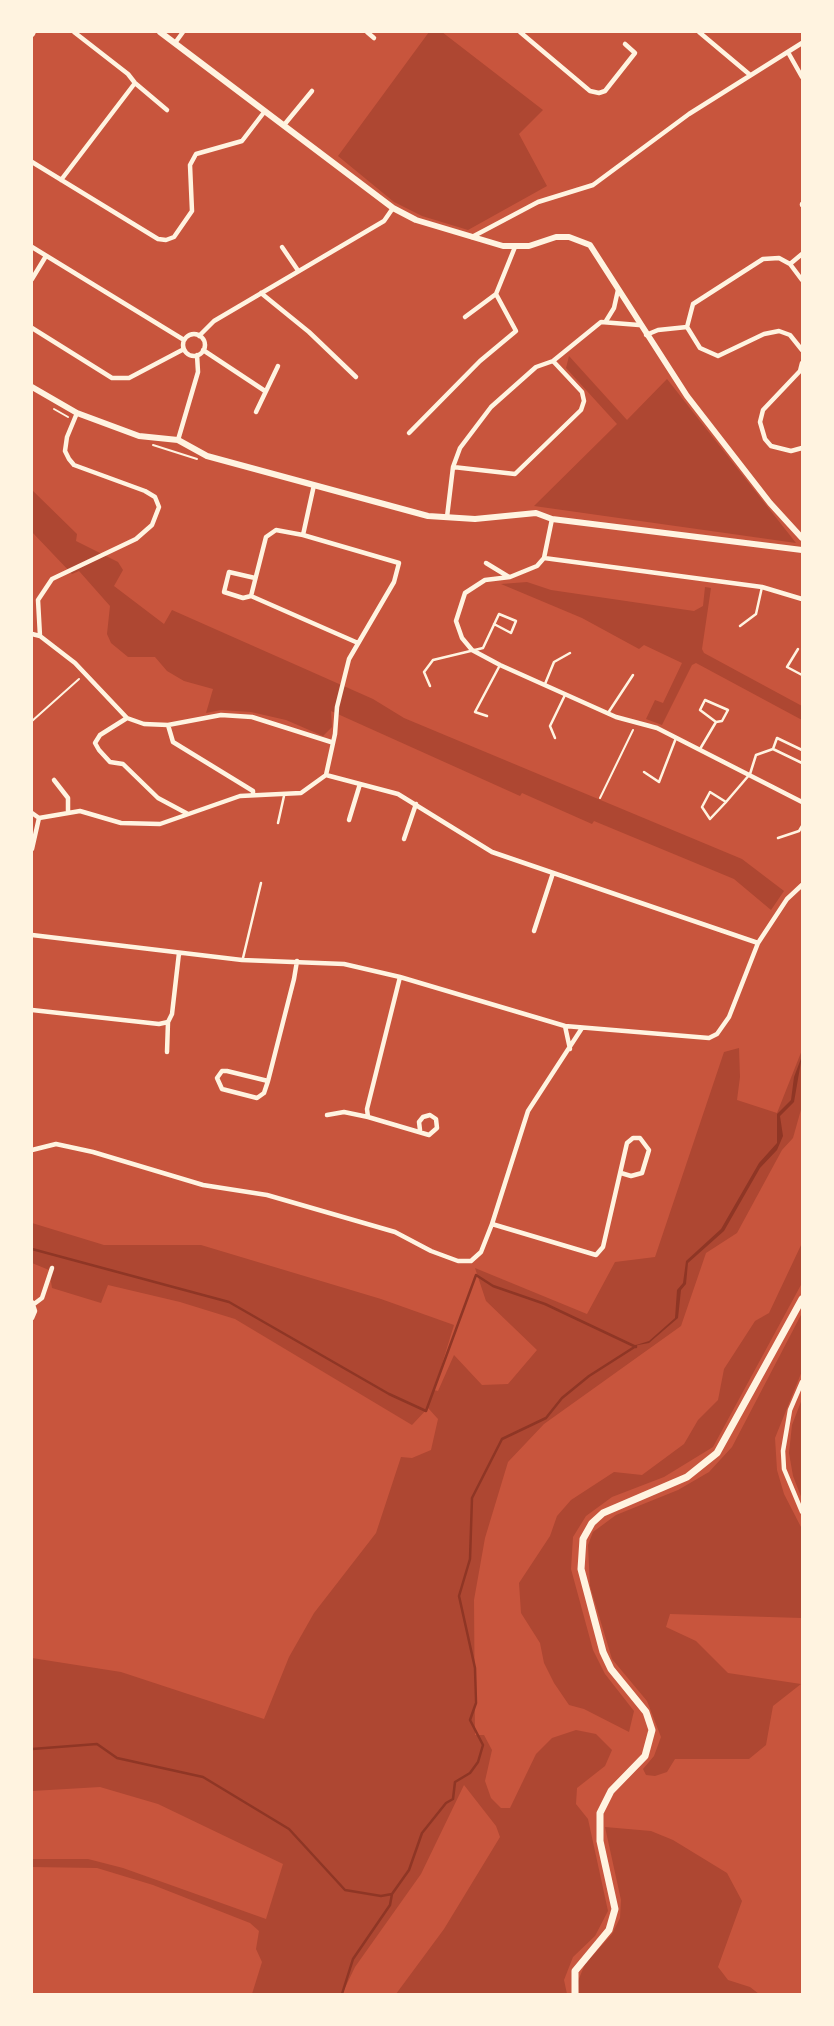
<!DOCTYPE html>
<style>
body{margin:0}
#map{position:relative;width:834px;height:2026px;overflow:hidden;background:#c8553d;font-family:"Fira Sans Condensed",sans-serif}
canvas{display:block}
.frame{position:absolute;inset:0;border:33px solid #fff3e0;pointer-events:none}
</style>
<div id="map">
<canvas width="834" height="2026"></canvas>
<div class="frame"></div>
</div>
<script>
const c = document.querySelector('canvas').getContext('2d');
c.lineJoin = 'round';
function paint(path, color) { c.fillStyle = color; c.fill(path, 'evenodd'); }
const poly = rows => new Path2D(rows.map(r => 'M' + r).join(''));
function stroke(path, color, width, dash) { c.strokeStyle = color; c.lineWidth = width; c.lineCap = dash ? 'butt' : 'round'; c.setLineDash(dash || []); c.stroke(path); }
paint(poly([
 [429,32,442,32,543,110,519,134,547,186,468,230,422,216,394,202,338,156],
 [569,356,627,420,667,379,796,543,534,506,617,424,566,368],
 [32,490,77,534,76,541,118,562,123,570,114,586,164,624,172,610,373,699,404,718,742,859,784,891,771,910,734,879,594,821,592,824,522,793,520,796,331,711,332,727,323,736,286,720,251,712,221,710,206,713,213,689,184,681,167,671,155,657,128,657,111,643,107,634,110,606,79,571,72,574,32,532],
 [527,582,551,590,694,611,703,606,705,587,711,588,702,649,704,653,802,706,802,720,696,663,692,665,662,725,646,719,655,700,663,703,682,663,644,645,639,649,582,618,501,584],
 [739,1048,740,1077,737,1100,777,1113,802,1050,802,1106,793,1138,782,1150,737,1233,706,1253,681,1326,544,1424,508,1462,485,1538,474,1600,475,1735,484,1735,492,1750,485,1781,491,1798,501,1808,510,1808,536,1754,552,1738,576,1730,596,1734,612,1750,605,1766,577,1788,576,1804,588,1819,608,1911,595,1936,573,1957,564,1980,567,1994,396,1994,444,1929,500,1837,496,1826,464,1785,421,1874,355,1967,342,1994,252,1994,262,1962,256,1949,259,1931,250,1923,153,1885,97,1868,32,1867,32,1859,88,1859,123,1868,266,1919,283,1864,158,1804,100,1787,32,1791,32,1658,121,1672,264,1719,289,1657,314,1613,376,1533,401,1457,412,1458,431,1450,438,1419,428,1408,412,1425,235,1319,180,1302,108,1285,101,1303,52,1288,49,1270,32,1263,32,1223,104,1245,201,1245,381,1299,454,1325,434,1390,438,1391,454,1355,482,1385,508,1384,537,1350,486,1301,475,1268,587,1314,615,1262,655,1257,724,1052],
 [802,1243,802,1283,713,1447,664,1477,612,1497,586,1516,573,1537,571,1569,593,1650,605,1674,634,1711,629,1732,584,1709,569,1705,554,1683,544,1663,540,1643,521,1613,519,1583,550,1536,557,1516,571,1500,614,1472,642,1475,684,1444,698,1420,718,1400,724,1369,755,1321,769,1313],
 [802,1313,802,1371,775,1438,777,1470,784,1494,802,1529,802,1618,670,1614,666,1627,696,1641,728,1673,801,1684,773,1706,766,1745,749,1759,675,1759,667,1772,655,1776,646,1775,643,1769,654,1756,661,1737,647,1701,612,1659,590,1586,588,1545,593,1532,616,1515,678,1490,709,1472,732,1447],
 [802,1399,801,1453,802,1499,793,1476,789,1453,792,1425],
 [605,1827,651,1831,673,1840,727,1873,742,1901,718,1967,728,1980,750,1987,759,1994,579,1994,578,1981,585,1964,612,1934,620,1918,621,1900]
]), '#ae4732');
paint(poly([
 [802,1056,794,1102,780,1116,783,1136,777,1150,760,1168,724,1231,688,1263,686,1284,681,1290,678,1318,649,1343,633,1346,649,1341,675,1318,677,1290,683,1283,686,1261,721,1229,759,1163,777,1143,777,1114,791,1100,794,1077]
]), '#8f3625');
stroke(poly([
 [32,1249,229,1302,389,1394,426,1411,476,1275,493,1286,545,1304,636,1347],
 [32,1749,97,1744,117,1758,203,1777,289,1829,345,1890,381,1896,392,1894],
 [342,1994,353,1959,390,1905,392,1894,409,1870,422,1833,446,1803,453,1799,455,1782,470,1773,478,1762,483,1745,470,1720,476,1703,475,1668,459,1596,470,1559,472,1498,502,1439,546,1418,562,1398,589,1376,636,1346]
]), '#8f3625', 2.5);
stroke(poly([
 [54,409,68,417],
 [153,445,197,459],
 [32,721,79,679],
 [600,798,633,730]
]), '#fff3e0', 2);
stroke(poly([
 [740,626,756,614,762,587],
 [798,649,787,667,802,675],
 [545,684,554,662,570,653],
 [430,686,424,672,433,660,483,648,499,614,516,621,511,633,494,624],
 [608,713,633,675],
 [487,716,475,712,500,665],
 [555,738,550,726,565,695],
 [700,749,716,722,722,721,728,710,705,700,700,710,716,722],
 [773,749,802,763],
 [644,772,659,782,676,738],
 [726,802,710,792,702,807,710,819,726,802,750,774,756,755,773,749,777,738,802,750],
 [278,823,284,796],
 [778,838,799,831,802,826],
 [243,958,261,883]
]), '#fff3e0', 2.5);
stroke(poly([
 [74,32,128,74,135,83,167,110],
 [367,32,374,38],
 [520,32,590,91,599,93,605,91,635,53,625,44],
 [699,32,749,74],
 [175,43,183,32],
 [789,54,802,77],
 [284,125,312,91],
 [32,162,158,239,166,240,174,237,192,211,190,165,196,154,242,141,265,111],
 [61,180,135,83],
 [802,205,802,204],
 [472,237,538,202,593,185,689,114,802,43],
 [32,247,184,340],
 [282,247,297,269],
 [790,264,802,254],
 [32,279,46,256],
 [261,293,309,332,356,377],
 [465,317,496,294],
 [606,321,614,308,618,290],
 [687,327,700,348,718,356,764,334,779,331,790,335,802,350],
 [32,328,112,378,129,378,184,349],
 '183 345a11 11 0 1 1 22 0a11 11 0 1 1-22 0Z',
 [646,335,658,330,687,327,693,304,763,259,779,258,790,264,802,280],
 [199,336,214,321,384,221,393,208],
 [203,350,265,391],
 [802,363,800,371,763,410,760,422,765,439,771,446,791,451,802,448],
 [256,412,278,366],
 [409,433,480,361,516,331,496,294,515,247],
 [178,440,198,372,197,355],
 [453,467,515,474,581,410,584,401,582,392,553,361],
 [447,517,453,467,460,448,491,407,536,367,553,361,601,322,639,325],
 [552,519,544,558,537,566,510,577,485,580,465,593,456,621,462,638,472,650,500,665,616,717,657,728,802,802],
 [303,535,314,485],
 [544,558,762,587,802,599],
 [486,563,509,577],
 [251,596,243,598,224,592,229,572,255,578],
 [32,634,40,636,75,663,127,718,144,724,168,725,221,715,252,717,331,742],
 [40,636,38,600,52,579,136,539,152,525,159,507,155,497,145,491,74,465,69,459,65,451,67,437,77,413],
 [127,718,100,735,95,743,99,750,110,762,123,764,158,798,188,814],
 [168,725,173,742,253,791,253,795],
 [326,775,335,734,337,707,349,659,394,582,399,563,303,535,276,530,266,537,251,596,358,643],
 [326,775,398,794,492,852,758,943],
 [54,780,68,798,68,811],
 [32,813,39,818,32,849],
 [39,818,80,811,121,823,160,824,240,796,301,793,326,775],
 [349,820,360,784],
 [404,839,416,804],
 [534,931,553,873],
 [32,935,242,960,344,964,400,977,565,1026,709,1038,717,1034,729,1017,758,943,787,899,802,885],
 [32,1010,159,1024,168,1022,172,1014,179,953],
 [565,1026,570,1049],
 [167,1052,168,1022],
 [268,1081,227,1071,222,1071,217,1078,222,1089,257,1098,264,1093,268,1081,294,979,297,961],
 [327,1115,344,1112,368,1117,367,1109,400,977],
 [368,1117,429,1135,437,1128,436,1119,430,1115,423,1117,419,1122,420,1130],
 [32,1150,56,1144,93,1152,203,1185,267,1195,395,1232,431,1251,458,1261,471,1261,481,1252,492,1224,528,1111,582,1028],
 [492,1224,596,1255,603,1247,627,1143,633,1138,640,1138,649,1150,642,1173,631,1176,621,1173],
 [32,1302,35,1311,32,1318],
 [34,1304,42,1298,52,1268],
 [802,1382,790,1410,783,1451,784,1469,802,1512]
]), '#fff3e0', 4.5);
stroke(poly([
 [160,32,393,208,416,220,503,246,529,246,556,237,569,237,590,245,687,396,770,503,802,538],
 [32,34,33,32],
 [32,387,77,413,139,436,178,440,207,456,428,516,475,519,536,513,552,519,802,550]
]), '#fff3e0', 6);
stroke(poly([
 [575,1994,575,1971,609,1930,615,1909,600,1841,600,1813,611,1791,645,1756,652,1730,646,1712,611,1669,603,1652,581,1569,583,1539,592,1523,603,1513,687,1477,717,1453,802,1299]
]), '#fff3e0', 7);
</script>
